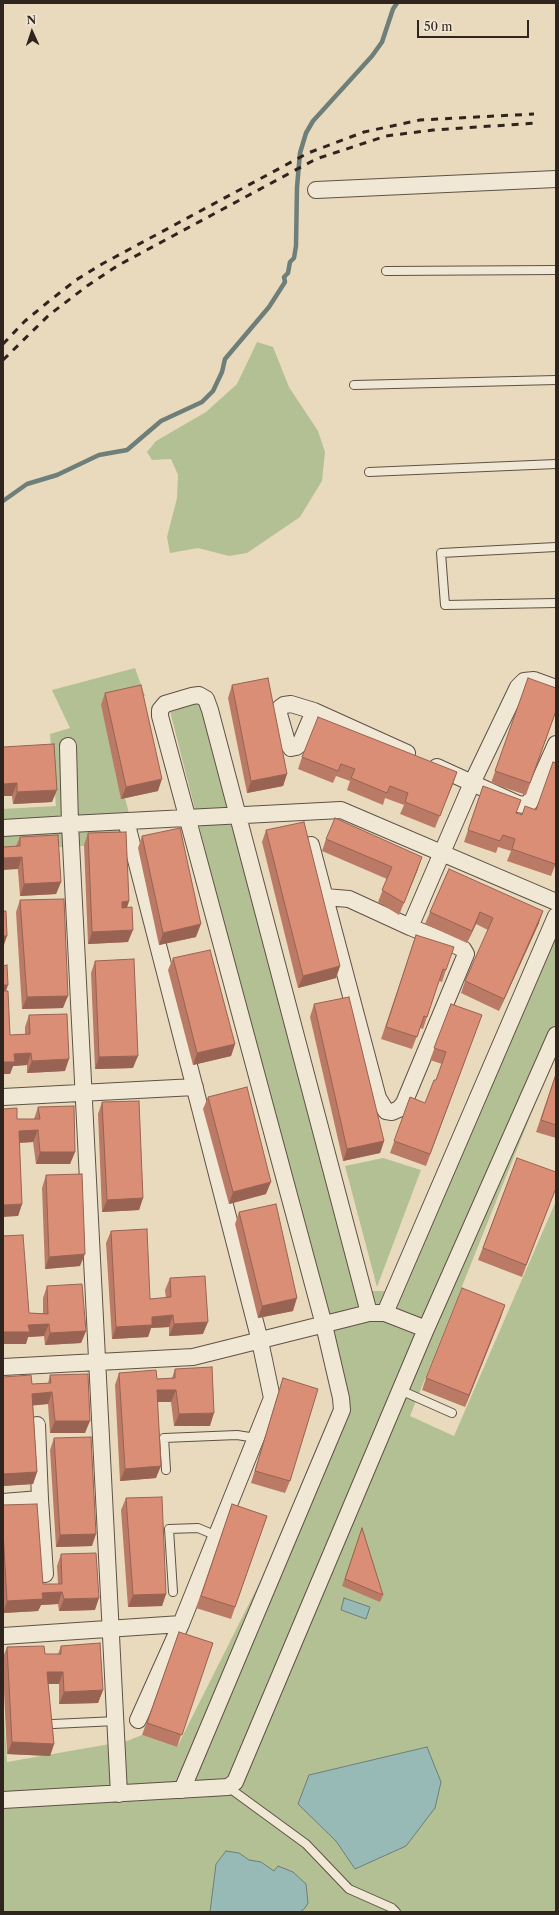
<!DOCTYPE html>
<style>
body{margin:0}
#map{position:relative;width:559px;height:1915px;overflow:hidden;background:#e9dabe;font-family:"Libre Caslon Text",serif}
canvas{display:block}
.frame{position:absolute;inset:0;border:4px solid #30251e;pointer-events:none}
.north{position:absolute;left:12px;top:12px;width:40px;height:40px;-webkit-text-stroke:3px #f1e7d5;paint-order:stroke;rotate:357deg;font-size:11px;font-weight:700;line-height:16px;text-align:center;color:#30251e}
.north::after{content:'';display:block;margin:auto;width:14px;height:18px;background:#30251e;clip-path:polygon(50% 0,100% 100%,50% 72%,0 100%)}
.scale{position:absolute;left:417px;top:20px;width:112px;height:18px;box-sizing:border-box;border:2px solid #30251e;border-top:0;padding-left:5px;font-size:12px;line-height:14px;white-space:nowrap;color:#30251e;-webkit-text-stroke:3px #f1e7d5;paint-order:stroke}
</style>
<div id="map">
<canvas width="559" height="1915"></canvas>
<div class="frame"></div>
<div class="north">N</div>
<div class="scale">50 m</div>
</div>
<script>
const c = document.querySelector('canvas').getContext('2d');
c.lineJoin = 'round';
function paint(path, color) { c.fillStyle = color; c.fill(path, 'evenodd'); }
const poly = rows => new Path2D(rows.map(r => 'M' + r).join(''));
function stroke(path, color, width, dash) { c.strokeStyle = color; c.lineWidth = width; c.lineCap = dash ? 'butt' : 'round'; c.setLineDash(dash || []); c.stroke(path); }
paint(poly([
 [257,342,273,347,289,387,318,431,325,452,322,481,300,517,247,553,229,556,198,548,170,553,167,537,177,498,178,475,171,459,152,460,147,452,156,441,206,412,237,384],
 [135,668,145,696,101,705,138,848,122,844,3,850,3,809,56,806,50,734,70,728,52,690],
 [201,701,360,1291,399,1291,556,928,556,1052,410,1416,454,1436,556,1201,556,1912,3,1912,3,1697,7,1762,127,1741,142,1735,177,1747,347,1409,170,711],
 [383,1158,421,1170,377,1287,345,1166]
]), '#b3c094');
const water = poly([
 [344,1598,370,1607,366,1619,341,1610,344,1598],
 [427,1747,441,1782,435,1808,406,1846,355,1869,336,1841,298,1804,309,1775,427,1747],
 [226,1851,239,1853,249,1860,261,1862,274,1871,278,1866,293,1872,306,1884,308,1903,305,1908,300,1912,210,1912,216,1864,226,1851]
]);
paint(water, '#98bab6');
stroke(water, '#6e7e79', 1);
stroke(poly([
 [3,501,27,484,57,475,99,455,127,450,161,421,202,402,213,391,222,372,225,359,269,307,285,282,284,277,288,273,290,262,294,258,296,246,297,187,300,153,306,133,313,121,372,56,382,42,393,9,397,3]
]), '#6e7e79', 4.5);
const lane = poly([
 [386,271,556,270],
 [354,385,556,380],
 [369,472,556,464],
 [556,547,441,553,445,605,556,603],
 [400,1390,452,1413],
 [166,1470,164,1438,237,1435,256,1438],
 [173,1592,169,1529,198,1528,217,1536],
 [53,1724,116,1721],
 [228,1787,306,1844,349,1889,392,1908,396,1912]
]);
const street = poly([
 [316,190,556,179],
 [556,688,534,680,524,681,518,687,472,783,518,804,524,805,530,802,556,744],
 [314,711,300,744,296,747,291,748,287,742,279,714,280,708,284,705,291,704,314,711,407,753],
 [126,821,260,1341,272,1398,181,1624],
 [3,828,70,824,68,746],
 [311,845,378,1098,386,1111,392,1112,399,1109,404,1103,466,954,463,949,457,946,410,927,472,783,437,767],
 [325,897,349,899,410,927],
 [3,1097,195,1087],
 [385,1313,556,916],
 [3,1367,193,1357,369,1313,385,1313,426,1329,556,1035],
 [37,1425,40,1499],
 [3,1502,40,1499,45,1574],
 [3,1636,181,1624,138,1720],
 [182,1790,342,1410,341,1398,324,1325,160,716,160,710,165,704,192,696,199,695,206,699,210,710,369,1313],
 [119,1794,70,824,341,810,556,902],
 [3,1800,228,1787,235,1782,426,1329]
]);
stroke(lane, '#5e5246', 10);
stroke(street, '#5e5246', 18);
stroke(lane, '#f1e7d5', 8);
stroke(street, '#f1e7d5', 16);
stroke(poly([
 [3,344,25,321,48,302,76,280,102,264,308,153,364,132,401,124,420,120,534,114],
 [3,360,49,315,87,286,117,266,316,159,386,136,433,130,537,123]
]), '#30251e', 3, [7, 7]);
paint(poly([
 [528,678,556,711,526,795,491,783],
 [232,685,287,774,283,786,247,793,228,698],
 [105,693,158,791,121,799,101,705],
 [3,747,52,802,13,804,12,796],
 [302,757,457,772,435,828,400,814,404,805,385,798,383,805,347,790,350,781,336,776,333,783,298,769],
 [483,786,516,813,556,863,551,876,507,861,511,851,498,847,496,853,464,842],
 [266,830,340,966,336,978,298,988,262,842],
 [88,833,129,901,127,907,128,942,88,944,84,845],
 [142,836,196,937,159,945,138,848],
 [20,837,61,882,56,894,20,896,16,846],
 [326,839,418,869,399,915,378,902,387,879,322,851],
 [449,869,539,923,499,1011,461,993,465,981,488,930,476,924,467,943,425,924,430,912],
 [20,900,63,1008,22,1009,16,912],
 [416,935,446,970,442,982,439,981,423,1029,420,1028,412,1049,381,1039],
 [173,958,235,1044,231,1056,193,1065,168,970],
 [95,961,133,1068,95,1069,91,973],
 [6,991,10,1035,25,1035,25,1027,29,1015,65,1071,27,1073,27,1065,13,1066,10,1074],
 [314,1004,384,1141,380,1153,343,1161,310,1017],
 [451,1004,482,1015,426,1166,390,1153,410,1097,425,1103,436,1080,442,1064,430,1060],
 [556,1073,556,1138,536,1132],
 [208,1097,266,1194,229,1204,203,1109],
 [102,1102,143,1198,139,1210,102,1212,98,1114],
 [38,1107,75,1152,70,1164,36,1164,33,1142,19,1143,22,1204,18,1216,17,1119,34,1119],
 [517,1158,556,1188,522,1277,478,1260],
 [46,1175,80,1266,45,1269,42,1188],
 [239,1212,293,1311,258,1318,235,1224],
 [111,1231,150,1299,166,1298,165,1290,170,1278,203,1334,169,1336,169,1327,151,1328,148,1337,112,1339,106,1243],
 [47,1286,86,1331,81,1343,45,1345,44,1336,28,1337,26,1344,29,1313,43,1313,43,1298],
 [501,1317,465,1407,422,1390,426,1378],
 [175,1369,210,1426,174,1426,171,1402,158,1402,156,1478,120,1481,115,1385,119,1373,157,1379,172,1378],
 [50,1375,85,1433,50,1433,48,1404,33,1405,37,1472,33,1484,3,1486,3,1377,32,1384,48,1383],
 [283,1378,290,1481,285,1493,251,1483,279,1390],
 [54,1438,92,1546,56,1547,50,1450],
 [126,1498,166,1594,162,1606,128,1607,121,1510],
 [232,1504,267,1516,231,1619,196,1608],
 [3,1505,43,1584,58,1584,57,1566,61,1554,95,1610,59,1611,58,1604,41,1605,38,1611,3,1613],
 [362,1528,383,1595,380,1602,342,1586],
 [179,1632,213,1643,177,1747,142,1735],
 [61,1646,103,1690,98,1703,59,1704,59,1684,48,1684,54,1744,50,1756,7,1754,3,1670,3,1657,7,1647,45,1654,58,1654]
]), '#bb7a65');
paint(poly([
 [457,772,453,784,435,828,440,816],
 [287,774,283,786,247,793,251,781],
 [162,779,158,791,121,799,126,787],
 [17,783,12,796,3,796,3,784],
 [57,790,52,802,13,804,17,792],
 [22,857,18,869,3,870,3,858],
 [422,857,418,869,399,915,404,903],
 [61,882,56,894,20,896,24,884],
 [129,901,125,914,117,914,122,902],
 [543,911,539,923,499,1011,504,999],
 [480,912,476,924,467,943,472,931],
 [201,924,196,937,159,945,163,933],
 [133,930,128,942,88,944,92,932],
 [3,936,7,936,3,948],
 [340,966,336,978,298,988,303,976],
 [3,985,8,985,4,997,3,997],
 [68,996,63,1008,22,1009,27,997],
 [235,1044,231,1056,193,1065,197,1053],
 [31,1053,27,1065,13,1066,10,1074,3,1074,3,1062,14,1054],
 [138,1056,133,1068,95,1069,99,1057],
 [69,1059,65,1071,27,1073,32,1061],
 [38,1130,33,1142,14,1143,19,1131],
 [384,1141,380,1153,343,1161,347,1149],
 [40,1152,75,1152,70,1164,36,1164],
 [271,1182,266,1194,229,1204,233,1192],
 [143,1198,139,1210,102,1212,107,1200],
 [22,1204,18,1216,3,1217,3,1205],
 [85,1254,80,1266,45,1269,49,1257],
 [297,1298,293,1311,258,1318,262,1306],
 [505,1305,501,1317,465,1407,469,1395],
 [173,1315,169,1327,151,1328,148,1337,112,1339,116,1327,152,1317],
 [208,1322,203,1334,169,1336,174,1324],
 [49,1324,44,1336,28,1337,26,1344,3,1344,3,1332,28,1325],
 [86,1331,81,1343,45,1345,50,1333],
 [157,1390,176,1390,171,1402,153,1402],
 [52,1392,48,1404,28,1406,32,1394],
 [214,1413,210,1426,174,1426,179,1414],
 [55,1421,90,1421,85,1433,50,1433],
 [161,1466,156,1478,120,1481,125,1469],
 [37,1472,33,1484,3,1486,3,1474],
 [96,1534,92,1546,56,1547,60,1535],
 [62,1592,58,1604,41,1605,38,1611,3,1613,7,1601,42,1593],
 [166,1594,162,1606,128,1607,133,1595],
 [99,1598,95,1610,59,1611,64,1599],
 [47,1672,63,1672,59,1684,42,1684],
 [103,1690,98,1703,59,1704,64,1692],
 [12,1742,54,1744,50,1756,7,1754]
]), '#986352');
const building = poly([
 [268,678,287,774,251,781,232,685,268,678],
 [528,678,556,688,556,711,530,783,495,771,528,678],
 [141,685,162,779,126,787,105,693,141,685],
 [318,717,457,772,440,816,405,802,408,793,390,786,387,793,351,778,355,769,341,764,338,771,302,757,318,717],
 [54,744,57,790,17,792,17,783,3,784,3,747,54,744],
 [553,762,556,763,556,863,555,864,512,849,515,839,503,835,500,841,468,830,483,786,521,800,516,813,522,815,525,806,536,810,553,762],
 [335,818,422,857,404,903,382,890,392,867,326,839,335,818],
 [304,822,340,966,303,976,266,830,304,822],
 [180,828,201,924,163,933,142,836,180,828],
 [126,832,129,901,122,902,122,908,132,907,133,930,92,932,88,833,126,832],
 [58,835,61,882,24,884,22,857,3,858,3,847,20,846,20,837,58,835],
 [449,869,543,911,504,999,465,981,493,918,480,912,472,931,430,912,449,869],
 [64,899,68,996,27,997,20,900,64,899],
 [3,902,3,911,6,911,7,936,3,936,3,902],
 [416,935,454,947,446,970,443,969,427,1017,424,1016,417,1037,386,1027,416,935],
 [210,950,235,1044,197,1053,173,958,210,950],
 [134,959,138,1056,99,1057,95,961,134,959],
 [7,965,8,985,3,985,3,966,7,965],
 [3,991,8,991,10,1035,30,1034,29,1015,67,1014,69,1059,32,1061,31,1053,14,1054,15,1062,3,1062,3,991],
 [349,997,384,1141,347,1149,314,1004,349,997],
 [451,1004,482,1015,430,1154,394,1141,410,1097,425,1103,434,1080,436,1080,446,1052,434,1048,451,1004],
 [556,1074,556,1125,541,1120,556,1074],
 [247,1087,271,1182,233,1192,208,1097,247,1087],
 [139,1101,143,1198,107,1200,102,1102,139,1101],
 [74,1106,75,1152,40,1152,38,1130,19,1131,22,1204,3,1205,3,1109,17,1108,17,1119,40,1119,38,1107,74,1106],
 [517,1158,556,1172,556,1188,526,1265,483,1248,517,1158],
 [82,1174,85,1254,49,1257,46,1175,82,1174],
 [276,1204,297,1298,262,1306,239,1212,276,1204],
 [147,1229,150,1299,171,1297,170,1278,205,1276,208,1322,174,1324,173,1315,152,1317,152,1325,116,1327,111,1231,147,1229],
 [23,1235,29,1313,48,1314,47,1286,82,1284,86,1331,50,1333,49,1324,28,1325,30,1332,3,1332,3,1236,23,1235],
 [462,1288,505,1305,469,1395,426,1378,462,1288],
 [212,1367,214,1413,179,1414,176,1390,157,1390,161,1466,125,1469,119,1373,156,1370,157,1379,175,1378,175,1369,212,1367],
 [88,1374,90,1421,55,1421,52,1392,32,1394,37,1472,3,1474,3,1377,31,1375,32,1384,51,1383,50,1375,88,1374],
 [283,1378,318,1389,290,1481,255,1471,283,1378],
 [91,1437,96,1534,60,1535,54,1438,91,1437],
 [162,1497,166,1594,133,1595,126,1498,162,1497],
 [37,1504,43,1584,62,1584,61,1554,96,1553,99,1598,64,1599,62,1592,42,1593,43,1599,7,1601,3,1531,3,1505,37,1504],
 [232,1504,267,1516,235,1607,201,1596,232,1504],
 [362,1528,383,1595,345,1579,362,1528],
 [179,1632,213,1643,182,1735,147,1723,179,1632],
 [100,1643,103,1690,64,1692,63,1672,47,1672,54,1744,12,1742,7,1647,44,1646,45,1654,61,1654,61,1646,100,1643]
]);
paint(building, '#d98e75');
stroke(building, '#986352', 1);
</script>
